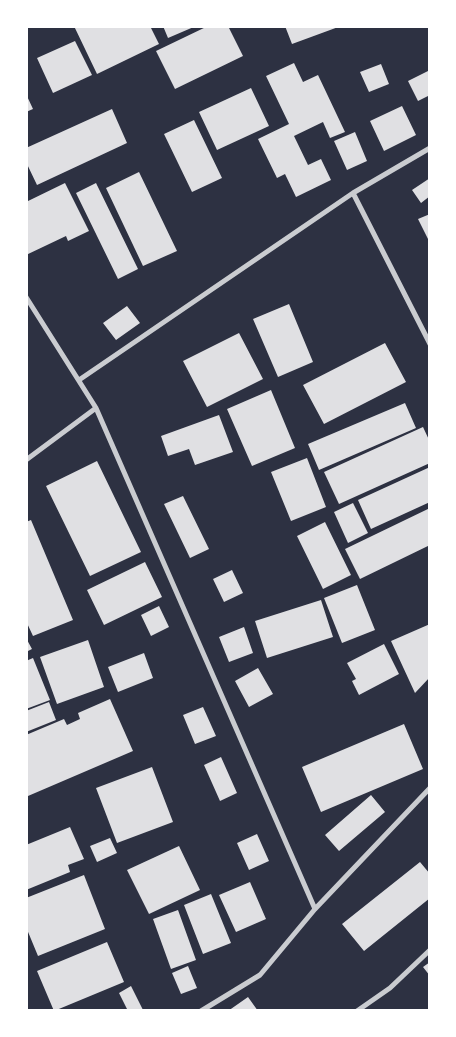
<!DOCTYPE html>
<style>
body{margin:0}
#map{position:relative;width:456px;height:1037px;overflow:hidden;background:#2d3142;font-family:"Alegreya Sans",sans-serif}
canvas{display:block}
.frame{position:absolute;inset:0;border:28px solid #fff;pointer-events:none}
</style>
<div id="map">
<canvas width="456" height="1037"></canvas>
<div class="frame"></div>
</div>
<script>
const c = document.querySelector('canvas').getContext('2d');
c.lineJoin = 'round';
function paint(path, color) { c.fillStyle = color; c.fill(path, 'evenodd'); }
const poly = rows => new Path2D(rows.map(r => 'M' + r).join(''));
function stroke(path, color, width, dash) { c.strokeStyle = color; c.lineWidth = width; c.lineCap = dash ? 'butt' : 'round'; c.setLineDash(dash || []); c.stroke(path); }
paint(poly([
 [74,26,150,26,159,44,97,74],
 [163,26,196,26,168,38],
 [208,26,228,26,243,56,175,89,156,51],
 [285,26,341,26,292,44],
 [75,41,92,75,53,93,37,58],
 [294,63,303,82,318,75,345,132,330,138,323,122,294,136,308,165,321,159,331,180,296,197,285,174,277,178,258,139,289,124,266,76],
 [381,64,389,84,369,92,360,72],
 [430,70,430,95,418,101,408,81],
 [251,88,269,126,217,150,199,112],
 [26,94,33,109,26,112],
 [402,106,416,135,384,151,370,121],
 [112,109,127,143,37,185,26,162,26,148],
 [194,120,222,178,192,192,164,134],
 [355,132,367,161,347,170,334,141],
 [139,172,177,251,143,266,106,188],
 [430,178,430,196,421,203,412,190],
 [65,183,89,231,68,241,66,236,26,255,26,202],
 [96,183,138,269,118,279,76,193],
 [430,214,430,243,418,219],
 [289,304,313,362,278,377,253,319],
 [127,306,140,323,116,340,103,323],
 [239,333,263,379,207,407,183,361],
 [385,343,406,382,324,424,303,385],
 [271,390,295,448,252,466,227,409],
 [405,403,416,428,319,470,308,444],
 [219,415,233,452,195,465,189,449,168,456,161,436],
 [423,427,430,442,430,463,339,504,324,472],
 [307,458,326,507,291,521,271,472],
 [97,461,141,552,90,576,46,486],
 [430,467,430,502,371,529,358,500],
 [183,496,209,549,190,558,164,504],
 [353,503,368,533,348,543,334,512],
 [430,508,430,545,360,579,345,549],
 [31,520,73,620,33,636,26,621,26,522],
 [325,522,351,575,323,589,297,536],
 [145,562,162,597,104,625,87,590],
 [232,570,243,593,224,602,213,579],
 [357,585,375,630,342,643,324,598],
 [321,600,333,637,267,658,255,621],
 [159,606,169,627,151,636,141,615],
 [430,624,430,677,415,693,391,641],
 [244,627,253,653,229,662,219,637],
 [26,638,32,649,26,652],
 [88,640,104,687,57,704,40,657],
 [384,644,399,674,359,695,352,681,356,679,347,663],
 [144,653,153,678,118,692,108,667],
 [33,658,50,700,26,709,26,661],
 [258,668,273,694,249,707,235,681],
 [110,699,133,751,28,796,26,792,26,735,64,719,67,725,80,719,78,713],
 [49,702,56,720,26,732,26,711],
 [203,707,216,736,195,744,183,715],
 [404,724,423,769,321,812,302,767],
 [221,757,237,793,220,801,204,765],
 [152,767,173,822,117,843,96,788],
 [371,795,385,812,339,851,325,835],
 [70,827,84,859,68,865,70,872,26,890,26,845],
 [257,834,269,861,249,870,237,843],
 [110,838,117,853,97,862,90,846],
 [179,846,200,890,149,914,127,870],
 [420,862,430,874,430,898,364,951,342,924],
 [84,875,105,929,38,956,26,927,26,898],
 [250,882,266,919,236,932,219,895],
 [211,894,231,943,203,954,184,905],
 [178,910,196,960,171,969,153,919],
 [107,942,124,982,54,1011,37,971],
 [430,962,430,976,423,967],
 [188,966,197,988,181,994,172,973],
 [131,986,143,1010,141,1011,128,1011,119,993],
 [248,997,258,1011,228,1011]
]), '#e0e0e3');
stroke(poly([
 [353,193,430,344],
 [26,297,96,408,315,909],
 [79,380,353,193,430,148],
 [26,460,96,408],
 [201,1011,260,975,315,909,430,788],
 [357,1011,390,988,430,950]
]), '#caccd0', 5);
</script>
